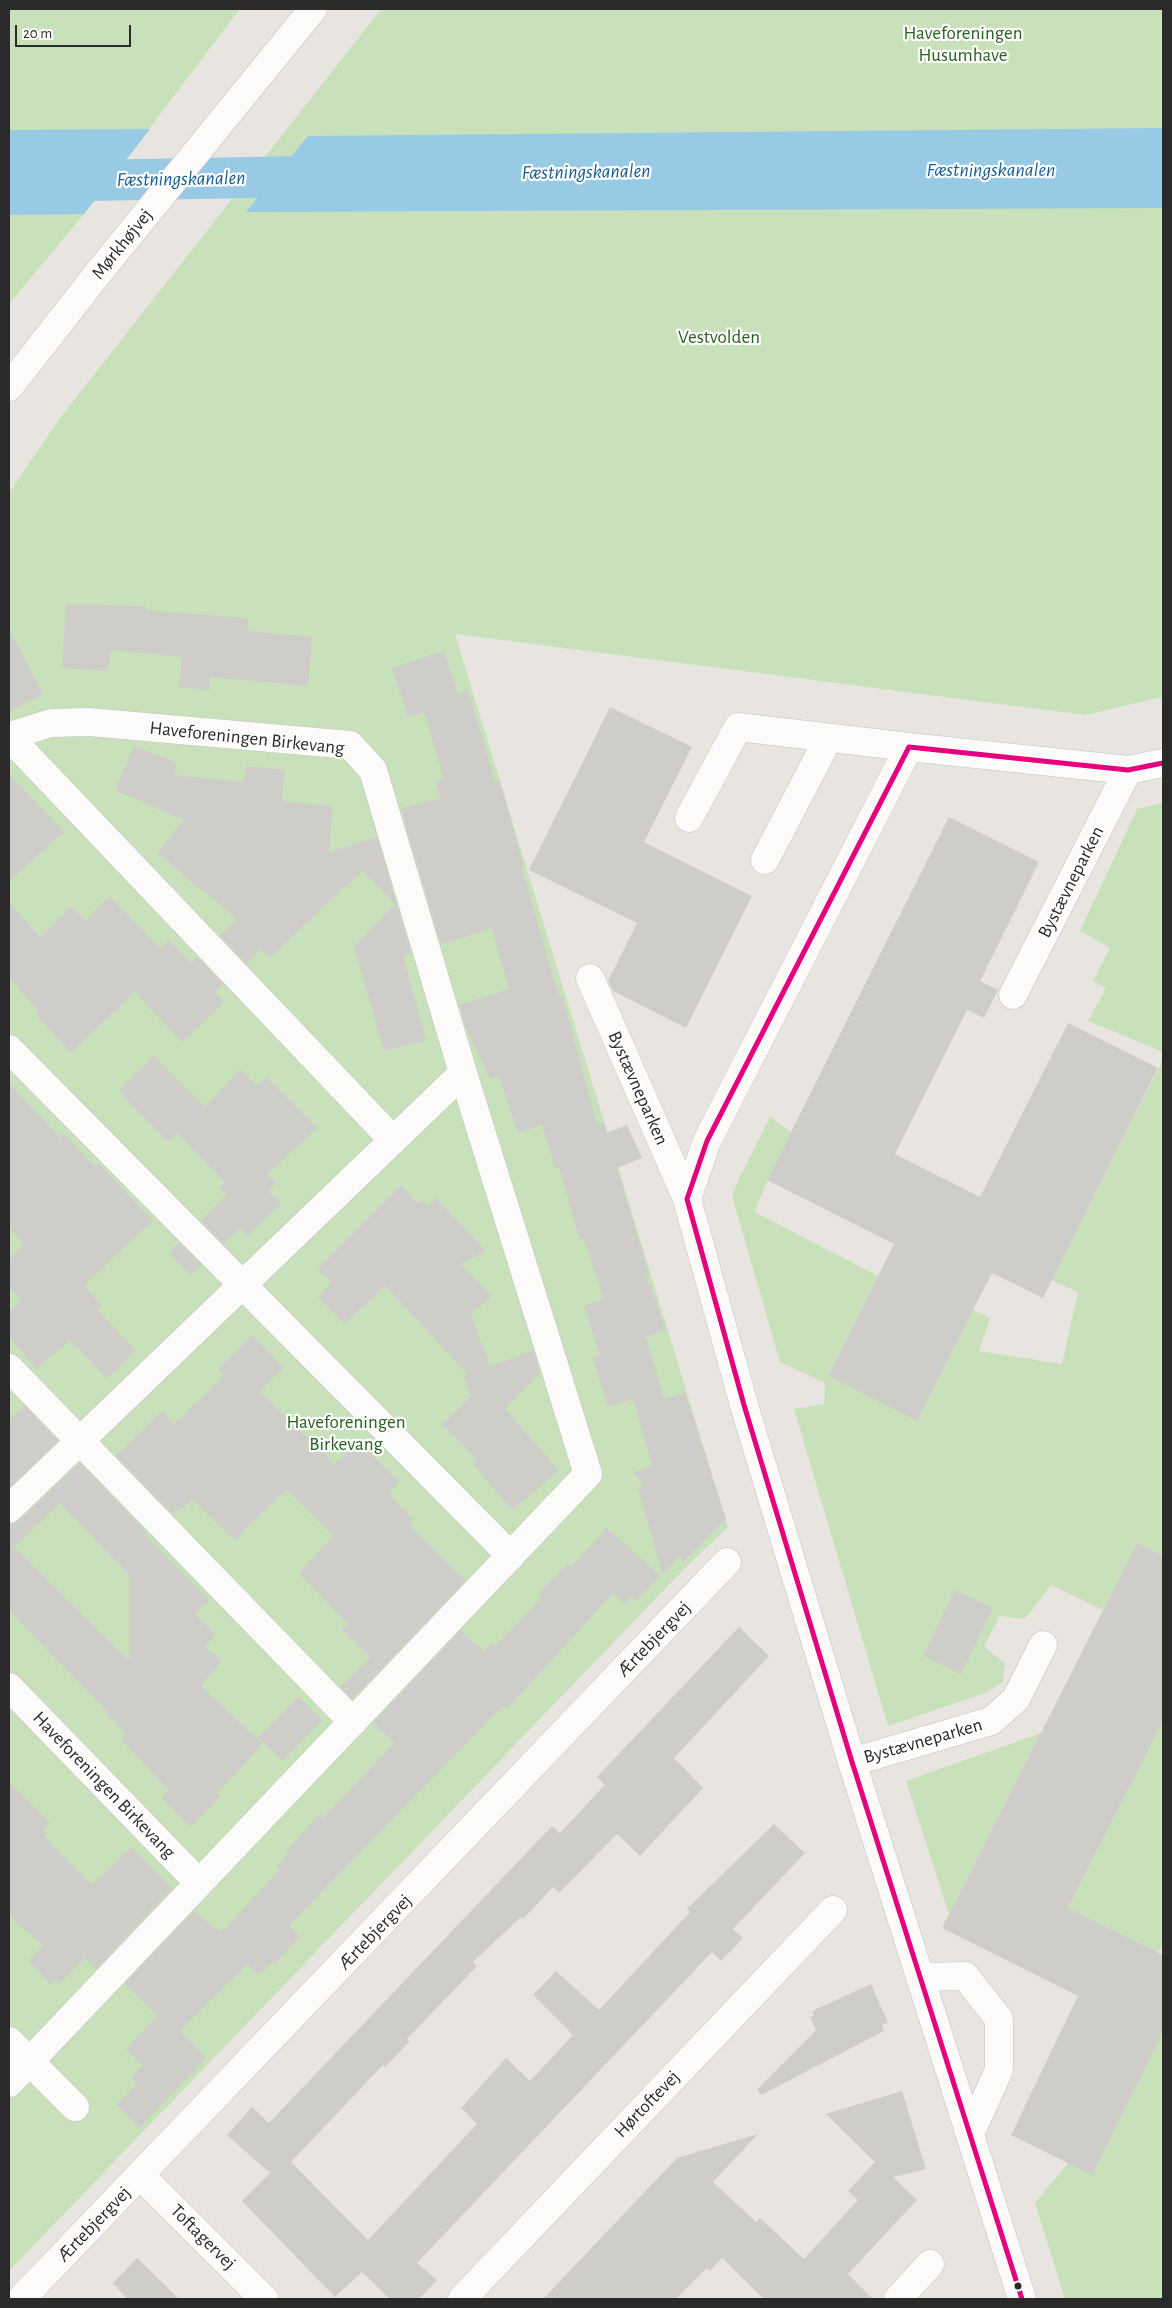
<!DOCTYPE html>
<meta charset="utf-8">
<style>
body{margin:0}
#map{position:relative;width:1172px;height:2308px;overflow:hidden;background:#e8e5e0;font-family:"Alegreya Sans",sans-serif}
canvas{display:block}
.frame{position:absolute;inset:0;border:10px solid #2a2a2a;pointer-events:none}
.scale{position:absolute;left:15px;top:25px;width:116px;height:22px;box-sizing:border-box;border:2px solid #2a2a2a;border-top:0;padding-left:6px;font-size:15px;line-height:18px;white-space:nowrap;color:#2a2a2a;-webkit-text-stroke:4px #fff;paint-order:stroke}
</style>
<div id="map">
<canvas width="1172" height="2308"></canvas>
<div class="frame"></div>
<div class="scale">20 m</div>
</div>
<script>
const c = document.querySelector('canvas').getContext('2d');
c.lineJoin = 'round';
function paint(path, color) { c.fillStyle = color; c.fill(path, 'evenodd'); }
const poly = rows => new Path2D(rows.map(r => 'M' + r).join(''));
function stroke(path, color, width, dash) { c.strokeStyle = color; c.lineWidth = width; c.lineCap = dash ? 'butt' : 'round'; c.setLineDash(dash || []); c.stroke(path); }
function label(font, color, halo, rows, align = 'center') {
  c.font = font + ' "Alegreya Sans",sans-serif'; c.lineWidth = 4.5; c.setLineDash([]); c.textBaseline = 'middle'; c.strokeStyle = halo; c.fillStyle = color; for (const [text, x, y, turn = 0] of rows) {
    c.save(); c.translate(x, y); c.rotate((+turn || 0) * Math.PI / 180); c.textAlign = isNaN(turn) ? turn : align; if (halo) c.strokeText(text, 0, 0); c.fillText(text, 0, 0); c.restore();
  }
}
paint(poly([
 [9,9,240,9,84,214,9,304],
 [381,9,1163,9,1163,697,1085,715,455,634,728,1527,686,1567,9,2271,9,493,60,418],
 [1163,803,1163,1052,1088,1021,1106,988,1093,981,1110,948,1080,931,1137,809],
 [1163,1060,1163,1556,1137,1543,1103,1610,1051,1585,1025,1619,1000,1616,984,1646,1005,1664,1003,1682,985,1693,888,1726,794,1409,824,1404,825,1383,780,1362,732,1196,738,1181,770,1117,791,1132,767,1180,755,1212,878,1276,828,1376,917,1420,973,1310,990,1318,979,1351,1062,1364,1078,1292,1051,1280],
 [1163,1721,1163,1942,1158,1953,1068,1908],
 [1041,1733,949,1914,906,1781],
 [1163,2032,1163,2299,1065,2299,1035,2203,1068,2163,1092,2174]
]), '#c8e1bb');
paint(poly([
 [1163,128,1163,208,246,212,308,136],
 [150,129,84,214,9,215,9,130]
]), '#98cae5');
stroke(poly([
 [9,182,331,176]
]), '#98cae5', 41);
paint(poly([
 [66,604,146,606,146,610,248,618,248,631,312,637,308,686,210,677,209,690,179,687,182,657,111,650,108,671,62,668],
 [9,628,43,694,9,712],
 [444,651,458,694,468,689,495,782,500,781,524,867,521,866,559,996,562,995,597,1125,604,1122,607,1133,627,1125,642,1158,617,1168,649,1274,646,1275,666,1329,646,1337,664,1399,685,1392,726,1519,683,1562,681,1555,663,1575,638,1489,643,1483,633,1473,652,1465,633,1399,608,1407,593,1358,600,1356,584,1306,604,1300,584,1239,580,1240,559,1167,555,1168,542,1125,518,1133,499,1076,490,1080,465,1025,459,1005,509,989,492,929,441,944,406,827,402,808,440,798,436,782,444,780,424,712,408,717,392,668],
 [610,707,692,747,644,842,752,896,686,1028,613,991,608,981,637,923,529,870],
 [134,746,176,762,174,775,244,782,246,766,285,770,282,801,333,806,329,852,377,837,411,953,403,956,426,1040,384,1051,354,947,395,904,362,871,270,958,261,949,246,963,220,936,237,919,157,853,184,820,115,790],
 [9,775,64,832,9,882],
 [949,817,1039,862,980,981,998,990,984,1018,967,1010,895,1154,980,1197,1068,1023,1158,1068,1043,1298,992,1273,917,1421,828,1376,894,1244,767,1180],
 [110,896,160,948,169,940,191,963,197,957,223,984,215,992,224,1002,182,1042,135,992,71,1053,36,1015,39,1012,9,977,9,903,40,937,72,906,85,921],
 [153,1056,205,1107,240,1070,257,1086,267,1077,318,1128,267,1174,276,1183,269,1191,281,1203,248,1236,240,1228,224,1244,201,1221,227,1195,219,1188,225,1183,177,1133,168,1142,123,1097,125,1094,119,1089],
 [9,1083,60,1138,64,1134,95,1167,99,1163,153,1221,84,1285,102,1305,97,1310,136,1351,107,1379,70,1340,37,1369,9,1337,9,1312,21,1300,9,1287,9,1259,24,1244,9,1227],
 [401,1185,418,1203,422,1200,427,1206,436,1198,486,1251,461,1264,492,1296,471,1314,490,1366,533,1351,540,1373,505,1408,559,1471,512,1510,473,1464,477,1460,442,1424,471,1396,463,1375,468,1374,385,1286,345,1324,318,1297,332,1283,317,1269],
 [179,1243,201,1265,190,1275,169,1253],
 [253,1335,284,1368,259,1391,335,1464,359,1441,400,1482,388,1493,414,1520,409,1525,465,1581,352,1699,341,1687,370,1657,342,1630,348,1624,299,1573,334,1536,287,1489,235,1540,193,1500,173,1514,116,1456,162,1411,175,1424,224,1376,218,1369],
 [25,1406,58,1441,9,1488,9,1420],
 [80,1463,147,1533,145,1535,209,1600,195,1613,216,1635,205,1646,222,1661,201,1686,263,1744,217,1793,221,1796,190,1827,161,1798,169,1791,121,1739,126,1734,106,1714,108,1712,9,1610,9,1524,20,1520],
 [60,1503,129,1575,129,1661,14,1547],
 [607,1528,660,1576,637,1601,632,1596,624,1604,613,1593,507,1709,503,1705,289,1926,300,1937,275,1964,272,1962,259,1975,247,1965,180,2030,206,2058,139,2128,117,2105,138,2083,131,2077,143,2065,126,2049,158,2016,125,1983,194,1911,221,1932,280,1870,276,1867,288,1855,285,1852,319,1815,323,1818,394,1743,373,1723,461,1630,484,1652,492,1643,496,1646,542,1597,538,1594,567,1564,570,1567],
 [1137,1543,1163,1556,1163,1721,1068,1908,1163,1955,1163,2032,1092,2175,1011,2135,1078,1996,942,1928],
 [955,1590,993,1608,961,1674,923,1656],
 [739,1627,769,1656,674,1758,703,1788,640,1856,617,1834,559,1893,553,1887,523,1919,521,1917,473,1962,477,1966,407,2039,410,2041,385,2067,383,2065,291,2162,368,2240,477,2124,461,2108,506,2058,530,2081,573,2035,533,1995,556,1971,599,2010,690,1912,687,1909,774,1824,805,1853,733,1929,743,1938,721,1961,712,1952,417,2263,437,2280,419,2299,390,2299,362,2272,335,2297,242,2201,270,2173,227,2135,252,2107,269,2123,552,1826,560,1833,605,1785,597,1777],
 [298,1697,322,1720,282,1761,258,1737],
 [9,1782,50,1823,43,1830,47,1834,44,1836,92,1884,131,1847,172,1888,96,1969,85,1958,59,1984,55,1980,50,1984,28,1961,43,1946,9,1915],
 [871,1984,888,2023,882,2024,884,2031,761,2095,757,2090,816,2030,810,2017,814,2016,812,2011],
 [902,2091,926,2169,893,2177,917,2200,848,2274,873,2299,764,2299,722,2258,710,2271,707,2268,676,2299,543,2299,677,2158,758,2134,713,2182,756,2222,760,2218,804,2259,858,2200,848,2191,875,2162,826,2114],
 [137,2258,179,2299,127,2299,113,2283]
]), '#cfcdc9');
const minor = poly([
 [9,387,99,272,313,9],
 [9,736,51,723,89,722,350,745,373,770,463,1073,588,1474,9,2083],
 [9,737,393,1140],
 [689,818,738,727,909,747],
 [765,860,828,739],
 [590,978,687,1199],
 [1013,995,1128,770],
 [9,1049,511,1556],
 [9,1368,353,1722],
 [9,1509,463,1073],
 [9,1687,199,1883],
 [852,1762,991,1721,1016,1699,1043,1645],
 [920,1977,965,1976,999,2019,999,2070,970,2134],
 [9,2041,75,2107],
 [141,2176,264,2299],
 [21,2299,727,1562],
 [462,2299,833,1910],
 [898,2299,930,2264],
 [1022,2299,852,1762,744,1405,687,1199,707,1141,909,747,1128,770,1163,763]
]);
stroke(minor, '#c1c1c1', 29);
stroke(minor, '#fcfbfa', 28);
stroke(poly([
 [1022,2299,852,1762,744,1405,687,1199,707,1141,909,747,1128,770,1163,763]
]), '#e5007d', 5);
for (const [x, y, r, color] of [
 [1018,2286,4.5,"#2a2a2a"]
]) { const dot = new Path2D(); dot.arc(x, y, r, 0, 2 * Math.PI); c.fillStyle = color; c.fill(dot); stroke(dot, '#fff', 2); }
label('19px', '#26621e', '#fff', [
 ["Haveforeningen",963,33],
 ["Husumhave",963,55],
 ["Vestvolden",719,337],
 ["Haveforeningen",346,1422],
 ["Birkevang",346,1444]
]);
label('19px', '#2a2a2a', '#fff', [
 ["Mørkhøjvej",122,244,-51],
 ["Haveforeningen Birkevang",247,738,6],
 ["Bystævneparken",1071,882,-63],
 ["Bystævneparken",638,1088,66],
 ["Ærtebjergvej",654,1639,-46],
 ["Bystævneparken",923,1741,-16],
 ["Haveforeningen Birkevang",104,1785,46],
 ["Ærtebjergvej",375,1932,-46],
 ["Hørtoftevej",647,2104,-46],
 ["Ærtebjergvej",94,2224,-46],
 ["Toftagervej",203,2237,45]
]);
label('italic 20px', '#165c92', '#fff', [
 ["Fæstningskanalen",991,170],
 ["Fæstningskanalen",586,172,-1],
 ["Fæstningskanalen",181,179,-1]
]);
</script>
